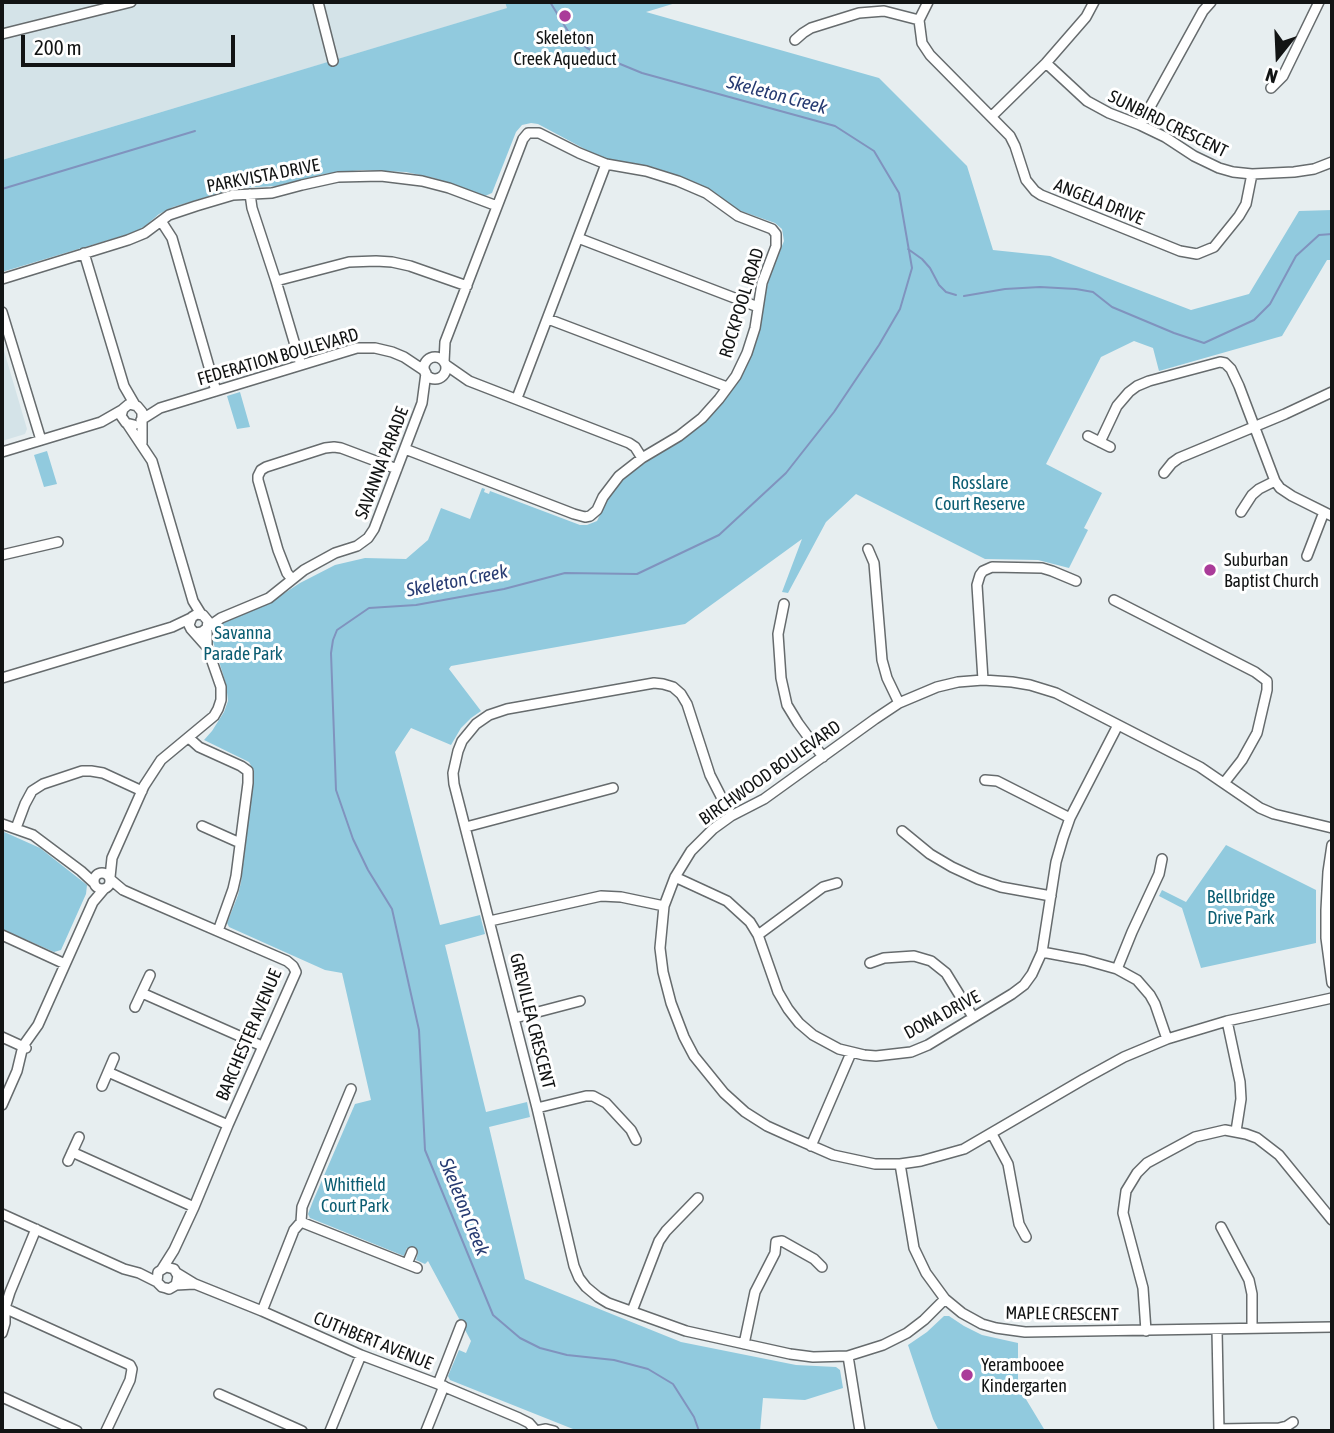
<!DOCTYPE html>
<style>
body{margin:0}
#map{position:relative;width:1334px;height:1433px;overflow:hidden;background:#e7eef0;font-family:"Asap Condensed",sans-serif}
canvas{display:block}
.frame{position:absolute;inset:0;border:4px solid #121414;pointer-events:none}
.north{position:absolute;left:1243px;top:21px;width:70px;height:70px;-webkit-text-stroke:5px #fff;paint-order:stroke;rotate:198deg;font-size:19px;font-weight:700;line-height:28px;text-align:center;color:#121414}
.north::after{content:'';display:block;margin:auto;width:24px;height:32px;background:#121414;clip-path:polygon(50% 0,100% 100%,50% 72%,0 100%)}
.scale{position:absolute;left:21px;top:35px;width:214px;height:32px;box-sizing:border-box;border:4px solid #121414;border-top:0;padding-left:9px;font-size:21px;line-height:24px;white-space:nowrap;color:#121414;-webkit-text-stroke:5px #fff;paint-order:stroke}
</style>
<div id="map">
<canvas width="1334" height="1433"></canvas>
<div class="frame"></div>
<div class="north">N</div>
<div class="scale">200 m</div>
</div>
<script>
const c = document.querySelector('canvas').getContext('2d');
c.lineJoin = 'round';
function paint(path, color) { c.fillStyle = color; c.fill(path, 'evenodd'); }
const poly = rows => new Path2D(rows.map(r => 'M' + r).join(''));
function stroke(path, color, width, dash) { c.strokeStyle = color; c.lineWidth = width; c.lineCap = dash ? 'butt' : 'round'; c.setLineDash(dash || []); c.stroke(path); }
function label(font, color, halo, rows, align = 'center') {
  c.font = font + ' "Asap Condensed",sans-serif'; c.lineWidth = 6; c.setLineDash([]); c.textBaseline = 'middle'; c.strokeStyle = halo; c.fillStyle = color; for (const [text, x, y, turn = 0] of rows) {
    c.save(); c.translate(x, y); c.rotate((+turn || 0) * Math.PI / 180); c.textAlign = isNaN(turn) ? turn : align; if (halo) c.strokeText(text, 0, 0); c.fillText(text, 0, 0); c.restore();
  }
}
paint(poly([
 [2,2,528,2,2,160],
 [2,344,27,429,25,434,2,441]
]), '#d4e3e8');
paint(poly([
 [505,2,679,2,646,12,879,78,967,166,993,250,1050,256,1191,310,1249,294,1299,211,1332,210,1332,260,1327,260,1282,336,1159,371,1153,348,1134,341,1101,357,1046,464,1102,493,1084,528,1088,530,1069,568,1038,560,985,559,856,494,826,522,788,593,782,592,802,539,685,624,451,666,449,669,481,711,471,718,461,728,451,745,411,728,395,752,440,925,480,915,485,934,445,945,486,1112,527,1102,530,1117,489,1127,525,1279,681,1342,796,1365,836,1367,840,1370,843,1388,805,1400,763,1398,760,1431,578,1431,450,1380,448,1376,459,1350,466,1353,471,1341,428,1261,425,1264,416,1260,418,1252,407,1248,404,1256,310,1218,308,1214,313,1201,355,1104,371,1100,342,973,325,970,229,927,227,923,238,895,241,882,254,771,249,762,204,740,212,731,224,712,228,701,226,684,211,635,223,621,277,598,300,583,335,565,365,558,406,559,428,540,441,508,470,519,482,488,485,489,484,492,489,494,490,491,580,525,587,525,597,521,609,495,620,481,706,419,719,407,736,384,747,365,755,345,769,278,784,241,782,229,775,223,738,210,713,192,691,181,656,168,608,159,594,154,538,124,531,123,522,125,516,132,492,193,485,196,434,178,406,172,362,170,324,174,276,186,236,188,173,207,159,214,145,226,135,232,2,272,2,160,507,8],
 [240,392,250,427,237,429,227,396],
 [47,451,57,484,44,487,34,455],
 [2,831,40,848,87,885,86,894,61,950,54,952,2,929],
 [1226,845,1316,890,1316,943,1201,968,1182,908,1159,896,1162,890,1186,902],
 [944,1316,949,1316,964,1326,982,1335,1018,1343,1018,1386,1044,1429,1042,1431,939,1431,933,1419,908,1345,927,1332]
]), '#91cade');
stroke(poly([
 [550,2,571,36,587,48,608,59,642,73,835,126,874,151,899,193,912,268,900,309,879,345,834,412,786,473,719,535,637,574,565,573,504,589,416,605,369,608,337,630,333,640,331,653,336,790,353,839,368,870,392,909,419,1030,425,1150,493,1315,520,1338,540,1348,567,1355,614,1360,648,1369,673,1384,694,1417,699,1431],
 [2,189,195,131],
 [908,249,922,259,930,268,939,285,946,292,956,295],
 [964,296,1005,289,1040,287,1076,289,1093,292,1112,307,1174,333,1204,343,1254,320,1270,304,1296,256,1319,235,1332,234]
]), '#8093be', 2);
const minor = poly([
 [318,2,333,61],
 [928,2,919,20,922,43,930,55,1010,136,1015,146,1026,180,1035,191,1041,195,1180,251,1197,254,1214,247,1239,216,1246,204,1252,174],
 [2,34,131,2],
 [795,40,803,33,811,28,859,13,884,11,919,20],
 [1046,63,1087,101,1109,113,1140,125,1165,137,1194,156,1219,168,1233,172,1252,174,1294,172,1314,169,1332,162],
 [1271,88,1283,76,1319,2],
 [992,116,1046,63,1086,17,1094,2],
 [1140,125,1203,11,1211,2],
 [250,194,252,208,276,281,301,365],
 [161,221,172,238,216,391],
 [578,238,758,307],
 [84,253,124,386,135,405],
 [2,279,128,240,145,233,169,215,196,206,233,195,272,193,302,185,338,177,381,176,422,181,449,188,497,206],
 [276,281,349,262,376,261,392,262,410,266,467,286],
 [2,312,41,440],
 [548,319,727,387],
 '424 368a11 11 0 1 1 22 0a11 11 0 1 1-22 0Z',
 [446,365,469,381,629,443,635,447,642,458],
 [517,398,606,164],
 [141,420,160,408,357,348,375,348,392,352,404,357,425,371],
 [128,425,152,461,193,601,201,614],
 [134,425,126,423,121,416,123,409,129,404,137,406,142,412,142,443],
 [1088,436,1110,447],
 [1100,442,1117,406,1129,392,1137,386,1149,381,1220,362,1225,363,1231,369,1239,386,1275,481,1280,488,1292,496,1332,516],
 [405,449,574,514,585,517,590,516,597,510,603,497,619,476,642,458,679,436,702,418,719,399,736,376,747,353,755,328,762,283,776,246,776,234,772,229,738,216,706,193,678,181,646,171,606,164,579,153,539,133,528,133,523,139,445,342,444,362],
 [2,452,101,422,122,410],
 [1164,473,1172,463,1179,458,1285,414,1332,392],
 [1241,512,1252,495,1259,489,1275,481],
 [868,549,874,563,882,660,887,678,899,703],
 [2,555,58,542],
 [1307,556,1324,512],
 [292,579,287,573,278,550,258,480,258,476,261,470,266,467,325,448,334,447,341,448,397,469],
 [1114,600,1255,672,1267,681,1267,690,1257,733,1242,760,1224,783],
 [784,604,778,634,781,678,787,705,798,723,823,757],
 [208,627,221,618,269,598,304,570,335,553,357,546,368,538,374,529,422,403,426,373],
 [195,633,202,632,207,628,208,621,203,615,197,614,192,617,189,625,191,629,207,647],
 [2,678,172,627,191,618],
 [983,680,977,585,980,575,983,571,992,567,1042,568,1052,571,1076,581],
 [189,738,199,747,241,766,248,771,248,783,236,876,233,889,218,931],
 [985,780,997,781,1070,818],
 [731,816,710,775,687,704,681,694,673,687,663,684,654,683,507,709,489,715,476,724,462,741,458,751,453,773,454,784,537,1108,574,1266,579,1278,586,1287,598,1297,608,1303,686,1331,790,1354,813,1357,848,1356,883,1345,907,1333,924,1320,945,1299],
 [2,824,33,835,81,871,94,883],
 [202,826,240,843],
 [466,827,613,788],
 [16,828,25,804,32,791,43,784,82,771,91,771,103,773,142,791],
 [1332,828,1274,814,1260,808,1200,767,1056,693,1030,685,1012,682,983,680,958,682,937,687,899,703,875,719,764,799,731,816,713,829,691,851,675,877,664,906,660,948,663,972,671,1003,684,1037,694,1056,724,1093,745,1112,767,1126,787,1135,833,1155,875,1164,900,1164,921,1161,964,1149,1084,1079,1124,1057,1167,1039,1227,1021,1332,998],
 [902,831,930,854,952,867,978,879,1001,887,1051,896],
 [1332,845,1328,872,1326,910,1326,938,1332,983],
 '94 881a8 8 0 1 1 16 0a8 8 0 1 1-16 0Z',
 [110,877,112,858,144,786,161,760,214,716,218,709,221,700,221,687,207,647,207,628],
 [675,877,727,901,750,922,758,935,778,992,788,1009,799,1023,813,1035,839,1049,864,1055,876,1056,911,1052,928,1045,1012,994,1024,985,1032,974,1042,952,1056,862,1063,838,1070,818,1118,725],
 [110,879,123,890,141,898,287,961,293,966,296,972,228,1125,194,1207,174,1250,162,1269],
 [490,921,601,896,621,897,664,906],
 [2,935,65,964],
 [758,935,823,887,837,883],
 [1042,952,1085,960,1117,969,1137,980,1150,995,1155,1004,1167,1039],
 [870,963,884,958,914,956,931,961,946,973,973,1017],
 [1117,969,1132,932,1159,874,1162,859],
 [142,993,262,1046],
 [135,1007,150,975],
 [515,1018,580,1001],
 [1227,1021,1240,1082,1241,1099,1236,1131],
 [2,1037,26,1048],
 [108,1072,228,1125],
 [102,1086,114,1058],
 [2,1105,17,1071,23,1046,38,1025,93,902,104,889],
 [537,1108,586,1096,593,1096,606,1103,631,1130,636,1140],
 [992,1134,1008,1164,1019,1224,1026,1237],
 [811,1146,851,1053],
 [72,1152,194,1207],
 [68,1161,79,1137],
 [900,1164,914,1248,926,1273,945,1299,962,1313,982,1324,996,1328,1025,1332,1332,1327],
 [2,1214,124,1269,139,1273,157,1282],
 [301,1222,302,1207,351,1089],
 [1221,1227,1249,1280,1252,1294,1252,1328],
 [407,1264,412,1252],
 [177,1273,195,1284,262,1311,361,1355,438,1384,519,1418,529,1423,536,1431],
 [176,1285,178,1276,174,1269,166,1267,158,1272,157,1282,162,1287,166,1288,169,1289,176,1285,194,1284],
 [2,1307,130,1365,132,1369,130,1380,106,1431],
 [262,1311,294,1230,301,1222,417,1268],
 [632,1311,659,1241,666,1231,698,1198],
 [1217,1330,1219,1431],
 [1146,1331,1143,1288,1123,1213,1126,1191,1137,1173,1147,1163,1195,1137,1225,1130,1246,1134,1257,1138,1279,1155,1332,1220],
 [2,1333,5,1323,5,1308,10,1292,36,1229],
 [744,1344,755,1292,775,1253,776,1242,782,1241,814,1259,822,1267],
 [848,1356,860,1431],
 [438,1384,461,1325],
 [219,1394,302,1431],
 [2,1397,77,1431],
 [1219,1429,1279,1428,1287,1426,1293,1422],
 [330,1431,361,1355],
 [426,1431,444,1386],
 [536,1431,546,1429,554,1431]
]);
stroke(minor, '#666b6d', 12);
stroke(minor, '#fff', 9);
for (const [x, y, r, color] of [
 [565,16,7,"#aa3b99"],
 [1210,570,7,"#aa3b99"],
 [967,1375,7,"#aa3b99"]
]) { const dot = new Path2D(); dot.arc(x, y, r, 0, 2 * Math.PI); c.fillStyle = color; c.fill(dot); stroke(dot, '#fff', 2.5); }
label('18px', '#121414', '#fff', [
 ["Skeleton",565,38,"center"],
 ["Creek Aqueduct",565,59,"center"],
 ["Suburban",1224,560],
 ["Baptist Church",1224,581],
 ["Yerambooee",981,1365],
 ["Kindergarten",981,1386]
], 'left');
label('18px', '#121414', '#fff', [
 ["SUNBIRD CRESCENT",1168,124,26],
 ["PARKVISTA DRIVE",263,176,-11],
 ["ANGELA DRIVE",1099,202,22],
 ["ROCKPOOL ROAD",742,303,-73],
 ["FEDERATION BOULEVARD",278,357,-16],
 ["SAVANNA PARADE",382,463,-69],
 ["BIRCHWOOD BOULEVARD",770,773,-35],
 ["DONA DRIVE",942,1015,-28],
 ["GREVILLEA CRESCENT",532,1021,76],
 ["BARCHESTER AVENUE",249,1035,-67],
 ["MAPLE CRESCENT",1062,1314,1],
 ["CUTHBERT AVENUE",373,1341,22]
]);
label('18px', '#0b5d72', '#fff', [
 ["Rosslare",980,483],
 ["Court Reserve",980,504],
 ["Savanna",243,633],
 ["Parade Park",243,654],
 ["Bellbridge",1241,897],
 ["Drive Park",1241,918],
 ["Whitfield",355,1185],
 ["Court Park",355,1206]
]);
label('italic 19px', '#273b72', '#fff', [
 ["Skeleton Creek",777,95,15],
 ["Skeleton Creek",457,581,-11],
 ["Skeleton Creek",464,1207,68]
]);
</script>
